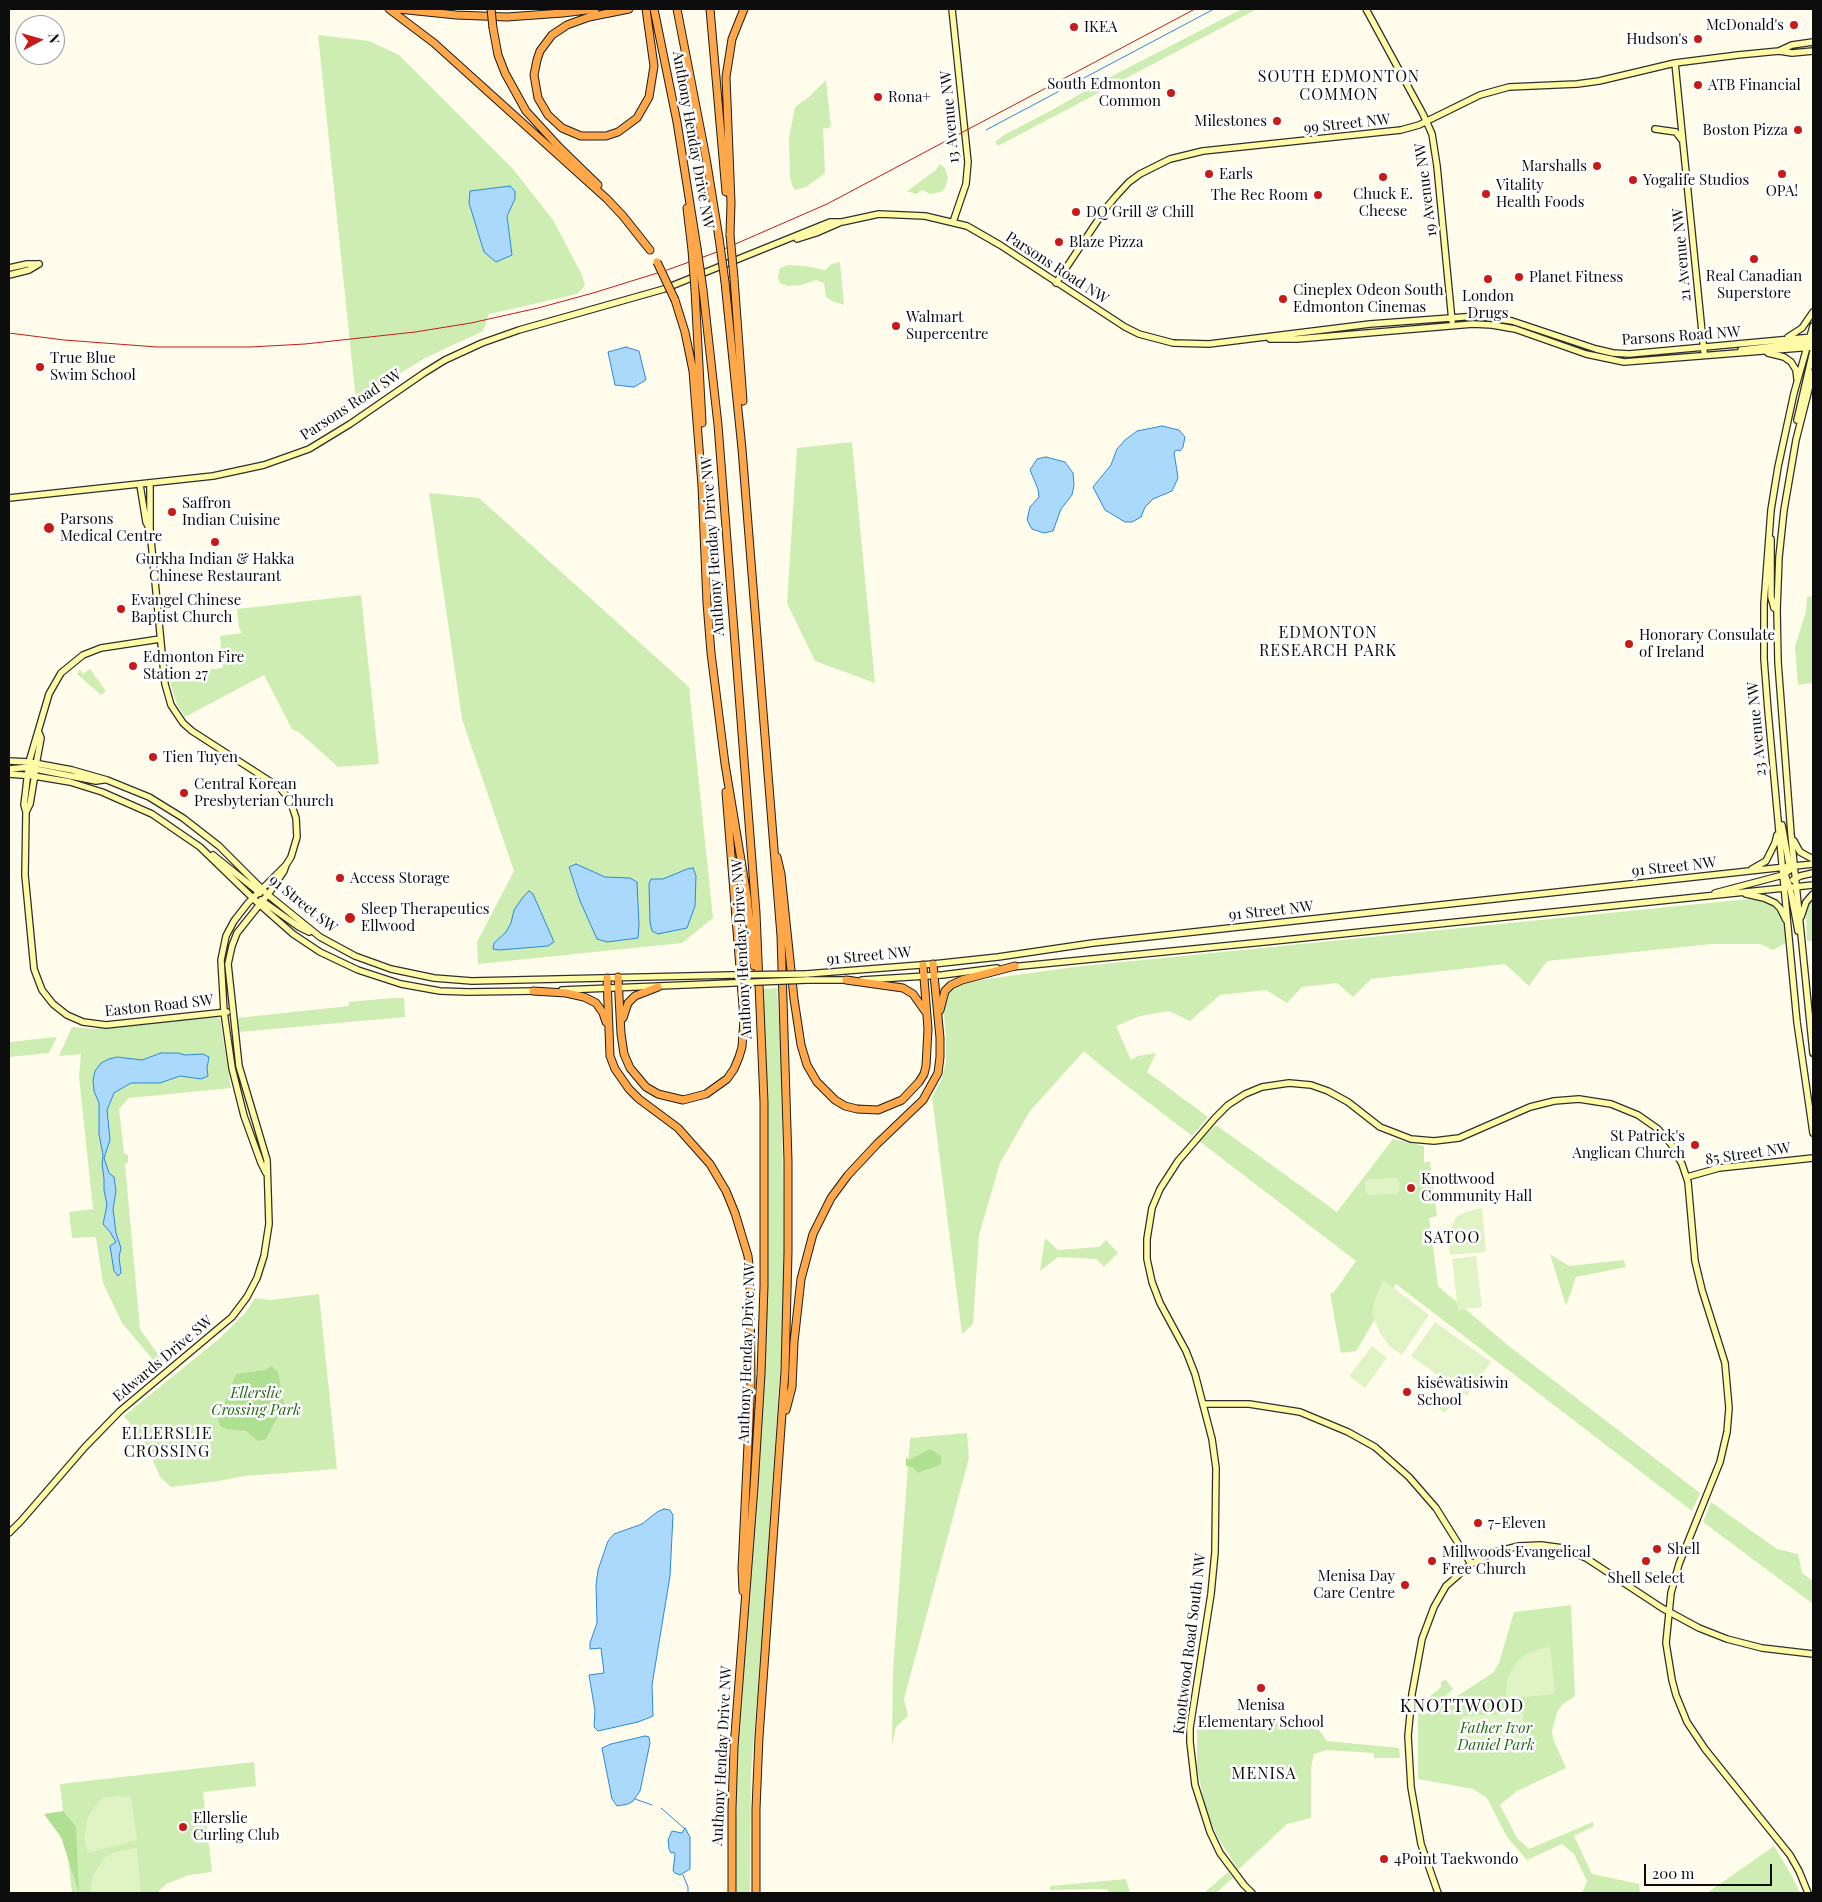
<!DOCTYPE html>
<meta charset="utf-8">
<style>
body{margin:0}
#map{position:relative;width:1822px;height:1902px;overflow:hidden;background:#fffceb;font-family:"Playfair Display",serif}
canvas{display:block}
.frame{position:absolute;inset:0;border:10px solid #0c0c0c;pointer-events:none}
.north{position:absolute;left:15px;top:15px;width:50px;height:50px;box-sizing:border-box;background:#fff;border:1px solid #9e9e9e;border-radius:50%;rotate:84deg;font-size:14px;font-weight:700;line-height:20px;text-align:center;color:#0c0c0c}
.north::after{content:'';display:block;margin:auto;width:18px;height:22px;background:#c81b19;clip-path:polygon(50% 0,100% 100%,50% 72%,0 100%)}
.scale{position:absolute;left:1644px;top:1864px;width:128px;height:22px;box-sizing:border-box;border:2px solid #0c0c0c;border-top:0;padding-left:6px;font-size:15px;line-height:18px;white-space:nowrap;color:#0c0c0c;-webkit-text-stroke:4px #fff;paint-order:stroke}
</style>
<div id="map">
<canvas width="1822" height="1902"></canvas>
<div class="frame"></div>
<div class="north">N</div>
<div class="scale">200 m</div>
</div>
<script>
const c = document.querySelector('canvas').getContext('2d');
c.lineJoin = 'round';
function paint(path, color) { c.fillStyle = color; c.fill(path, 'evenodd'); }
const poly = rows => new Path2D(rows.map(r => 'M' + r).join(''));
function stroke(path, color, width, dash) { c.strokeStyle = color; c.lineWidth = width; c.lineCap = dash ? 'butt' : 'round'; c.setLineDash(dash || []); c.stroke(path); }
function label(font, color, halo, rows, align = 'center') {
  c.font = font + ' "Playfair Display",serif'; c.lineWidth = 5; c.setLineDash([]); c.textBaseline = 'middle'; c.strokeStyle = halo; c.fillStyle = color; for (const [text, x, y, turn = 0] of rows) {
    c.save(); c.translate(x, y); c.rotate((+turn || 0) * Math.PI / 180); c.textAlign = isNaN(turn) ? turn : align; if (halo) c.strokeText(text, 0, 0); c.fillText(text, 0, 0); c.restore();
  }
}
paint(poly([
 [1242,9,1257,9,998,146,995,142,1004,135,1050,111,1112,76],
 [318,35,369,41,399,55,513,169,553,220,582,275,585,286,577,294,489,314,483,331,425,358,356,401],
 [826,80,831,127,823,129,825,173,806,187,795,190,792,185,790,177,789,138,795,107,809,97],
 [939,164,945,168,948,179,945,188,941,192,930,194,922,190,916,194,907,191,936,170],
 [840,262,844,305,832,301,826,297,824,283,816,280,802,285,788,286,780,283,778,277,780,268,788,265,805,266,825,270,830,265],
 [852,442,852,443,875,683,815,661,787,603,797,448],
 [429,493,479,498,689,687,713,918,682,943,478,964,477,942,514,871,462,719],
 [361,595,379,764,338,767,300,733,292,729,264,675,185,717,177,704,170,682,187,680,187,677,204,675,204,670,223,668,220,636,242,633,239,627,237,609],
 [1813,596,1813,683,1798,685,1795,647,1806,611,1807,597],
 [90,669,106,691,101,695,77,674,80,670,83,674],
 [1813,897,1813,941,1807,941,1806,914,1808,903],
 [1748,899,1766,901,1778,910,1784,922,1786,943,1773,950,1760,944,1712,944,1547,961,1529,986,1505,964,1371,979,1353,997,1337,983,1302,987,1287,1003,1266,990,1220,995,1190,1021,1169,1011,1140,1016,1116,1026,1131,1060,1138,1056,1156,1053,1147,1072,1208,1117,1192,1136,1105,1069,1084,1051,1030,1111,1000,1163,979,1235,973,1324,962,1334,932,1097,941,1081,946,1062,946,1036,944,1015,942,1015,943,1007,947,994,958,985,966,982,1074,967],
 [777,988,781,1057,784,1259,781,1359,762,1638,751,1771,750,1893,736,1893,736,1827,739,1717,744,1639,758,1482,766,1327,768,1212,763,989],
 [392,998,404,998,405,1017,239,1032,237,1018,349,1006,349,1002],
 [217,1017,220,1019,231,1088,129,1098,119,1109,124,1153,128,1155,128,1162,125,1164,140,1329,165,1364,160,1368,122,1323,103,1283,96,1238,94,1237,72,1238,69,1212,93,1209,79,1077,81,1054,59,1056,72,1027,94,1029],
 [57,1037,49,1053,9,1057,9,1042],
 [1216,1125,1337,1212,1393,1139,1424,1146,1424,1162,1430,1162,1437,1216,1429,1218,1438,1286,1510,1347,1700,1493,1692,1511,1396,1284,1356,1351,1341,1353,1330,1294,1334,1292,1356,1261,1199,1141],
 [1045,1238,1058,1250,1099,1247,1106,1240,1118,1253,1104,1267,1096,1259,1058,1257,1040,1271],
 [1550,1254,1569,1266,1624,1260,1626,1267,1576,1277,1566,1306],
 [319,1294,337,1469,244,1476,219,1481,171,1487,160,1477,146,1444,124,1416,220,1338,246,1312,255,1298,271,1300],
 [967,1433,969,1458,904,1699,908,1716,896,1727,892,1746,893,1670,910,1438],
 [1711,1502,1777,1549,1798,1554,1802,1573,1813,1581,1813,1604,1703,1522],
 [1571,1605,1575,1696,1562,1705,1557,1712,1552,1731,1553,1739,1566,1768,1517,1791,1500,1805,1517,1838,1529,1849,1593,1822,1594,1826,1574,1836,1592,1874,1639,1884,1640,1893,1582,1893,1587,1881,1574,1854,1562,1844,1527,1860,1507,1837,1487,1798,1473,1789,1418,1779,1418,1713,1430,1713,1493,1673,1499,1663,1514,1612],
 [1444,1680,1446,1680,1453,1689,1437,1704,1435,1704,1429,1697,1441,1687,1441,1682],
 [1260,1719,1316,1726,1327,1741,1399,1748,1400,1758,1374,1758,1374,1753,1327,1750,1314,1754,1311,1768,1311,1818,1287,1824,1238,1870,1217,1836,1206,1809,1197,1768,1197,1725,1241,1730,1242,1724,1257,1727],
 [254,1762,256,1786,203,1792,212,1872,189,1875,166,1884,157,1893,72,1893,60,1784],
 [1774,1846,1792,1876,1800,1893,1707,1893],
 [1228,1872,1233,1878,1216,1893,1204,1893],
 [1126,1879,1130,1893,1111,1893,1106,1889,1050,1890,1050,1886]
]), '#cdedb2');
paint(poly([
 [271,1366,278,1372,284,1404,266,1439,258,1441,246,1431,227,1429,220,1426,218,1420,236,1374,266,1370],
 [930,1449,941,1456,941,1464,918,1473,913,1467,906,1466,906,1457,909,1460],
 [63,1811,76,1827,79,1893,61,1837,44,1814]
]), '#afdf90');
paint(poly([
 [1397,1178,1399,1181,1400,1191,1396,1194,1368,1195,1365,1191,1365,1182,1370,1179],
 [1482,1208,1486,1252,1450,1255,1448,1235,1456,1217,1465,1212],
 [1476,1256,1482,1307,1458,1310,1452,1259],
 [1383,1280,1429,1315,1402,1355,1390,1347,1380,1333,1372,1314,1374,1302],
 [1435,1322,1491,1362,1467,1396,1411,1356],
 [1372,1346,1387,1358,1365,1388,1349,1376],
 [1436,1395,1451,1405,1445,1413,1431,1403],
 [1550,1646,1555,1691,1553,1694,1506,1699,1507,1678,1516,1663,1527,1653],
 [1523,1713,1525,1749,1464,1753,1462,1716],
 [119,1796,131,1797,137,1840,88,1853,84,1840,88,1817,97,1803,103,1798],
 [137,1848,141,1893,90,1893,93,1875,105,1857,115,1852]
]), '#e0f3c4');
const water = poly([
 [510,186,515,191,515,199,507,216,512,255,496,262,484,252,469,203,470,191,510,186],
 [626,347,639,351,646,380,634,387,615,385,608,352,626,347],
 [1162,426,1179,430,1185,437,1183,447,1180,451,1177,450,1174,452,1178,478,1172,491,1153,499,1145,507,1141,517,1132,522,1125,522,1105,510,1093,487,1111,465,1117,449,1125,440,1137,431,1162,426],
 [1046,457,1065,462,1073,473,1074,485,1072,495,1061,509,1053,531,1044,533,1032,529,1027,520,1030,507,1039,497,1038,489,1030,470,1037,459,1046,457],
 [576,864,605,877,630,878,637,882,639,925,638,938,607,942,597,939,580,901,569,867,576,864],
 [693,868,696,876,695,906,687,928,658,934,652,931,650,922,649,884,651,879,663,879,687,869,693,868],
 [529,891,533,894,554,942,548,946,499,950,493,949,494,943,506,932,511,923,514,910,523,897,529,891],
 [161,1053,178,1053,185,1055,203,1054,209,1057,207,1068,208,1076,201,1079,180,1076,160,1083,131,1083,114,1093,107,1110,110,1140,104,1158,109,1173,114,1177,116,1191,113,1209,116,1233,121,1248,119,1257,121,1273,118,1276,114,1271,110,1246,116,1242,110,1232,103,1224,107,1205,104,1190,104,1179,102,1164,103,1155,99,1134,99,1103,94,1091,93,1080,95,1071,101,1063,109,1059,117,1057,142,1060,161,1053],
 [664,1509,670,1510,673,1515,670,1576,652,1685,653,1716,638,1722,598,1731,594,1727,595,1711,589,1675,604,1673,601,1648,590,1649,590,1643,597,1623,596,1585,598,1570,608,1541,614,1534,642,1524,657,1512,664,1509],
 [645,1736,649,1737,650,1743,640,1791,633,1801,628,1804,617,1806,612,1799,602,1748,611,1744,645,1736],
 [685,1828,690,1837,690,1869,680,1875,675,1873,673,1871,675,1855,674,1852,671,1853,669,1849,668,1840,672,1831,682,1833,685,1828]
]);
paint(water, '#abd9fb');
stroke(water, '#2c89d9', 1);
stroke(poly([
 [986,130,1214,9],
 [635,1799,652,1805],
 [661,1808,685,1829],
 [683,1875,688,1887,688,1893]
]), '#2c89d9', 1);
const secondary = poly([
 [952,9,968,162,966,184,953,222],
 [1366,9,1423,114,1432,134,1437,166,1452,321],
 [1779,51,1792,45,1813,42],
 [1675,63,1704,352],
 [1655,129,1676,132,1681,139],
 [797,239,816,233,839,223],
 [9,268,27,264,39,264],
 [9,275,29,270,39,264],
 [1056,283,1106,208,1117,195,1129,182,1140,174,1170,159,1203,151,1401,130,1419,125,1480,95,1509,87,1577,84,1599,81,1675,63,1738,55,1779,51,1792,53,1813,51],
 [1813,326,1794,393,1778,467,1771,510,1764,604,1764,659,1768,711,1783,875,1797,1022,1813,1133],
 [1788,337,1802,328,1813,312],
 [1270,339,1297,339,1473,324,1492,325,1515,329,1586,354,1624,362,1813,347],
 [1741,350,1811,342],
 [1768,353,1784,357,1791,362,1796,370,1797,379],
 [1813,373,1796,440,1784,510,1779,557,1777,610,1778,662,1791,834,1813,1053],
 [1797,420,1813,351],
 [150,483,150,530,165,684,171,705,183,723,192,731,279,787,290,800,296,818,297,837,291,857,286,865,248,903,234,921,226,936,221,960,224,1012,232,1068,244,1116,261,1163,266,1173],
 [140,485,146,522,150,530],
 [9,498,213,476,264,465,309,449,350,424,424,373,445,360,482,343,519,330,664,289,830,222,842,222,879,214,925,216,967,226,1000,245,1125,327,1139,334,1173,343,1209,344,1370,324,1477,316,1512,321,1596,349,1613,353,1629,354,1813,337],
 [1771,539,1771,597,1774,608,1777,610],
 [160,639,101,648,83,655,61,673,49,694,29,762,24,805,26,812,25,875,34,969,42,990,53,1004,67,1015,83,1022,106,1025,227,1012],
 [9,761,29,762,72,770,107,780,149,797,183,818,219,846,267,894,320,937,355,956,391,969,434,978,472,981,732,975],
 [36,765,41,738,39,733],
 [9,769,31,767],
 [9,774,34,776,70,782,102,792,152,814,200,847,259,904,293,934,320,952,358,970,401,984,440,991,468,992,537,991],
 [26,775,31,771,35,769,96,781,103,780],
 [26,812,30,804,35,774],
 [1782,825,1790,870],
 [1794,841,1800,852,1813,859],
 [213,855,260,893],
 [1752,869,1766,861,1775,843,1777,835],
 [1784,872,1790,888,1798,931],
 [1793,880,1800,876,1813,873],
 [1715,893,1783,875,1795,866],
 [1746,894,1764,898,1775,903,1780,908,1786,920],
 [261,900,299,927,309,932],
 [1801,917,1806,902,1813,894],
 [1011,967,1274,941,1813,885],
 [806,974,933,964,998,957,1093,943,1813,864],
 [807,980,850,980],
 [862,980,942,975,997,968],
 [562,990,732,983],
 [1687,1177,1719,1168,1813,1158],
 [1204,1404,1249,1404,1300,1412,1348,1432,1375,1447,1409,1477,1436,1508,1471,1564],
 [9,1533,21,1521,85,1447,120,1411,232,1317,247,1297,257,1278,264,1256,269,1224,267,1160,239,1066,228,964,232,946,237,933,272,889,284,871,286,865],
 [1252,1893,1244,1885,1220,1853,1210,1832,1195,1785,1190,1742,1190,1728,1211,1594,1215,1552,1216,1468,1212,1439,1195,1374,1186,1351,1160,1303,1152,1282,1147,1259,1147,1239,1152,1208,1160,1189,1178,1161,1215,1118,1228,1105,1245,1094,1262,1087,1289,1083,1311,1085,1328,1091,1348,1102,1380,1127,1411,1139,1434,1141,1459,1138,1530,1107,1554,1101,1579,1099,1611,1104,1638,1115,1658,1129,1671,1144,1682,1164,1688,1182,1695,1261,1702,1290,1725,1363,1729,1408,1727,1432,1720,1462,1679,1564,1671,1593,1666,1643,1672,1680,1676,1695,1687,1722,1705,1749,1790,1855,1799,1871,1808,1893],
 [1438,1893,1421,1844,1411,1787,1408,1736,1412,1694,1422,1639,1434,1607,1446,1586,1471,1564,1495,1552,1519,1546,1541,1545,1563,1548,1586,1558,1662,1608,1699,1628,1727,1639,1762,1648,1813,1654]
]);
const highway = poly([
 [389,9,434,43,607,199,623,216,650,250],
 [398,9,456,15,507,17,563,13,595,9],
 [629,9,589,17,567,25,552,35,540,51,537,60,534,75,538,98,548,115,562,128,581,136,606,136,618,132,637,118,649,97,654,66,646,9],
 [654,9,677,122,697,248],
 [677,9,706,158,719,238],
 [710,9,726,192],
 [493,28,498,55,505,73,526,111,559,147,598,185],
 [687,208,692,250],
 [730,235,731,203,726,77,732,39,744,9],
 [734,278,743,401],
 [725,282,742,449,781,936,788,1161,788,1252,785,1371,759,1737,756,1809,756,1893],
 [695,290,702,423],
 [703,290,718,425,756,913,764,1102,764,1286,761,1374,754,1487,734,1747,732,1809,732,1893],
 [675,300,685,332,693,371,702,486,707,603,711,653,725,764,747,896,754,966],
 [777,857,781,874,794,999,801,1045,807,1065,817,1082,835,1100,845,1106,857,1109,878,1110,902,1100,919,1082,924,1074,926,1066,928,1029,923,965],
 [618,977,621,1034,624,1054,630,1068,646,1087,658,1094,683,1100,706,1094,727,1079,734,1069,739,1057,742,1047,744,1019,726,792],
 [607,978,610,1056,615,1069,629,1089,639,1099,678,1128,710,1164,726,1191,735,1213,748,1256,750,1275,751,1381,742,1569,743,1591],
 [846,980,903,988,913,994,925,1011],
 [533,991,566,993,584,997,596,1003,603,1013,606,1022],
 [940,1010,945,991,951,985,962,980,1015,966],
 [623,1018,628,1003,635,996,658,987],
 [786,1410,792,1387,794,1342,801,1279,813,1234,831,1198,848,1175,877,1144,923,1100,938,1073,940,1057,940,1038,933,964]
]);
stroke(secondary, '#2e2e2e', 8);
stroke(highway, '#1d1d1d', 9);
stroke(secondary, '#fffaa6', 5.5);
stroke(highway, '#ffa749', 7);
stroke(poly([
 [9,333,64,340,157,347,250,347,305,344,415,332,471,323,538,308,593,293,667,270,717,252,827,204,1195,9]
]), '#c81b19', 1);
const secondaryBridge = poly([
 [732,975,806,974],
 [732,983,807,980]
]);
const highwayBridge = poly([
 [491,9,493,28],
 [730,235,734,278],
 [719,238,725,282],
 [697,248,703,290],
 [692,250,695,290],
 [657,262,675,300]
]);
stroke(secondaryBridge, '#2e2e2e', 8, []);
stroke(highwayBridge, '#1d1d1d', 9, []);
stroke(secondaryBridge, '#fffaa6', 5.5);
stroke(highwayBridge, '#ffa749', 7);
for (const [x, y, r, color] of [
 [1794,25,5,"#c81b19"],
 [1074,27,5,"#c81b19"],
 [1698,39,5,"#c81b19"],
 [1698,85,5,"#c81b19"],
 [1171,93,5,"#c81b19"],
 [878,97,5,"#c81b19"],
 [1277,121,5,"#c81b19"],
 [1798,130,5,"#c81b19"],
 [1597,166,5,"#c81b19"],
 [1209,174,5,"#c81b19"],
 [1782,174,5,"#c81b19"],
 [1383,177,5,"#c81b19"],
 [1633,180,5,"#c81b19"],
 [1486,194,5,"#c81b19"],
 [1318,195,5,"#c81b19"],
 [1076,212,5,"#c81b19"],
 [1059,242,5,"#c81b19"],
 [1754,259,5,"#c81b19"],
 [1519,277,5,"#c81b19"],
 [1488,279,5,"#c81b19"],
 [1283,299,5,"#c81b19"],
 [896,326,5,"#c81b19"],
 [40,367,5,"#c81b19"],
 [172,512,5,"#c81b19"],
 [49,528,6,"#c81b19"],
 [215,542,5,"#c81b19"],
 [121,609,5,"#c81b19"],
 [1629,644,5,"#c81b19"],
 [133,666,5,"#c81b19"],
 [153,757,5,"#c81b19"],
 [184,793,5,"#c81b19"],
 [340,878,5,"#c81b19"],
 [350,918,6,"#c81b19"],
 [1695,1145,5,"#c81b19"],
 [1411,1188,5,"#c81b19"],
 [1407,1392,5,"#c81b19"],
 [1478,1523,5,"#c81b19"],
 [1657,1549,5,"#c81b19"],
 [1432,1561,5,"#c81b19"],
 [1646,1561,5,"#c81b19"],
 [1405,1585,5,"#c81b19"],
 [1261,1688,5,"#c81b19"],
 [183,1827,5,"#c81b19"],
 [1384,1859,5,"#c81b19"]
]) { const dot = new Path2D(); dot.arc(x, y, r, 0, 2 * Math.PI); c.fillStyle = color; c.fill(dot); stroke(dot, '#fff', 2); }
label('15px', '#0c0c0c', '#fff', [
 ["McDonald's",1784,25,"right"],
 ["IKEA",1084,27],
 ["Hudson's",1688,39,"right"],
 ["South Edmonton",1161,84,"right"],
 ["Common",1161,101,"right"],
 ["ATB Financial",1708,85],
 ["Rona+",888,97],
 ["Milestones",1267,121,"right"],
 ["Boston Pizza",1788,130,"right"],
 ["Marshalls",1587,166,"right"],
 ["Earls",1219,174],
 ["Yogalife Studios",1643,180],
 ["Vitality",1496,185],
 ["Health Foods",1496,202],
 ["OPA!",1782,191,"center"],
 ["Chuck E.",1383,194,"center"],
 ["Cheese",1383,211,"center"],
 ["The Rec Room",1308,195,"right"],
 ["DQ Grill & Chill",1086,212],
 ["Blaze Pizza",1069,242],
 ["Real Canadian",1754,276,"center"],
 ["Superstore",1754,293,"center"],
 ["Planet Fitness",1529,277],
 ["Cineplex Odeon South",1293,290],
 ["Edmonton Cinemas",1293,307],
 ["London",1488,296,"center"],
 ["Drugs",1488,313,"center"],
 ["Walmart",906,317],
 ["Supercentre",906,334],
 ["True Blue",50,358],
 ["Swim School",50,375],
 ["Saffron",182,503],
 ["Indian Cuisine",182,520],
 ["Parsons",60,519],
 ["Medical Centre",60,536],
 ["Gurkha Indian & Hakka",215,559,"center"],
 ["Chinese Restaurant",215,576,"center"],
 ["Evangel Chinese",131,600],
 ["Baptist Church",131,617],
 ["Honorary Consulate",1639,635],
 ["of Ireland",1639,652],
 ["Edmonton Fire",143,657],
 ["Station 27",143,674],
 ["Tien Tuyen",163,757],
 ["Central Korean",194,784],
 ["Presbyterian Church",194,801],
 ["Access Storage",350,878],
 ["Sleep Therapeutics",361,909],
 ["Ellwood",361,926],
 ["St Patrick's",1685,1136,"right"],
 ["Anglican Church",1685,1153,"right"],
 ["Knottwood",1421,1179],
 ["Community Hall",1421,1196],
 ["kisêwâtisiwin",1417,1383],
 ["School",1417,1400],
 ["7-Eleven",1488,1523],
 ["Shell",1667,1549],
 ["Millwoods Evangelical",1442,1552],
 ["Free Church",1442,1569],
 ["Menisa Day",1395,1576,"right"],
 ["Care Centre",1395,1593,"right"],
 ["Shell Select",1646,1578,"center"],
 ["Menisa",1261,1705,"center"],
 ["Elementary School",1261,1722,"center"],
 ["Ellerslie",193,1818],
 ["Curling Club",193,1835],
 ["4Point Taekwondo",1394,1859]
], 'left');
label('15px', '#0c0c0c', '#fff', [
 ["13 Avenue NW",950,117,-95],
 ["99 Street NW",1347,124,-6],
 ["Anthony Henday Drive NW",693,140,80],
 ["19 Avenue NW",1426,190,-97],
 ["21 Avenue NW",1682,255,-95],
 ["Parsons Road NW",1057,268,33],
 ["Parsons Road NW",1681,336,-4],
 ["Parsons Road SW",351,405,-33],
 ["Anthony Henday Drive NW",713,546,-94],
 ["23 Avenue NW",1757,729,-95],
 ["91 Street NW",1674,867,-6],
 ["91 Street SW",303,904,39],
 ["91 Street NW",1271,911,-6],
 ["Anthony Henday Drive NW",742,949,-93],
 ["91 Street NW",869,956,-5],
 ["Easton Road SW",159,1006,-6],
 ["85 Street NW",1748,1154,-8],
 ["Anthony Henday Drive NW",747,1353,-88],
 ["Edwards Drive SW",163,1359,-40],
 ["Knottwood Road South NW",1190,1644,-83],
 ["Anthony Henday Drive NW",722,1756,-87]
]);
label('italic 15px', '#246917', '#fff', [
 ["Ellerslie",256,1393],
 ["Crossing Park",256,1410],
 ["Father Ivor",1496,1728],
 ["Daniel Park",1496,1745]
]);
c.letterSpacing = '1px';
label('16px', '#0c0c0c', '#fff', [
 ["SOUTH EDMONTON",1339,77],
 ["COMMON",1339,95],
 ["EDMONTON",1328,633],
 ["RESEARCH PARK",1328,651],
 ["SATOO",1452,1238],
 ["ELLERSLIE",167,1434],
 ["CROSSING",167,1452],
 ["MENISA",1264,1774]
]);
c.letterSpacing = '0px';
c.letterSpacing = '1px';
label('18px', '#0c0c0c', '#fff', [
 ["KNOTTWOOD",1462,1706]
]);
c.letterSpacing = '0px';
</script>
